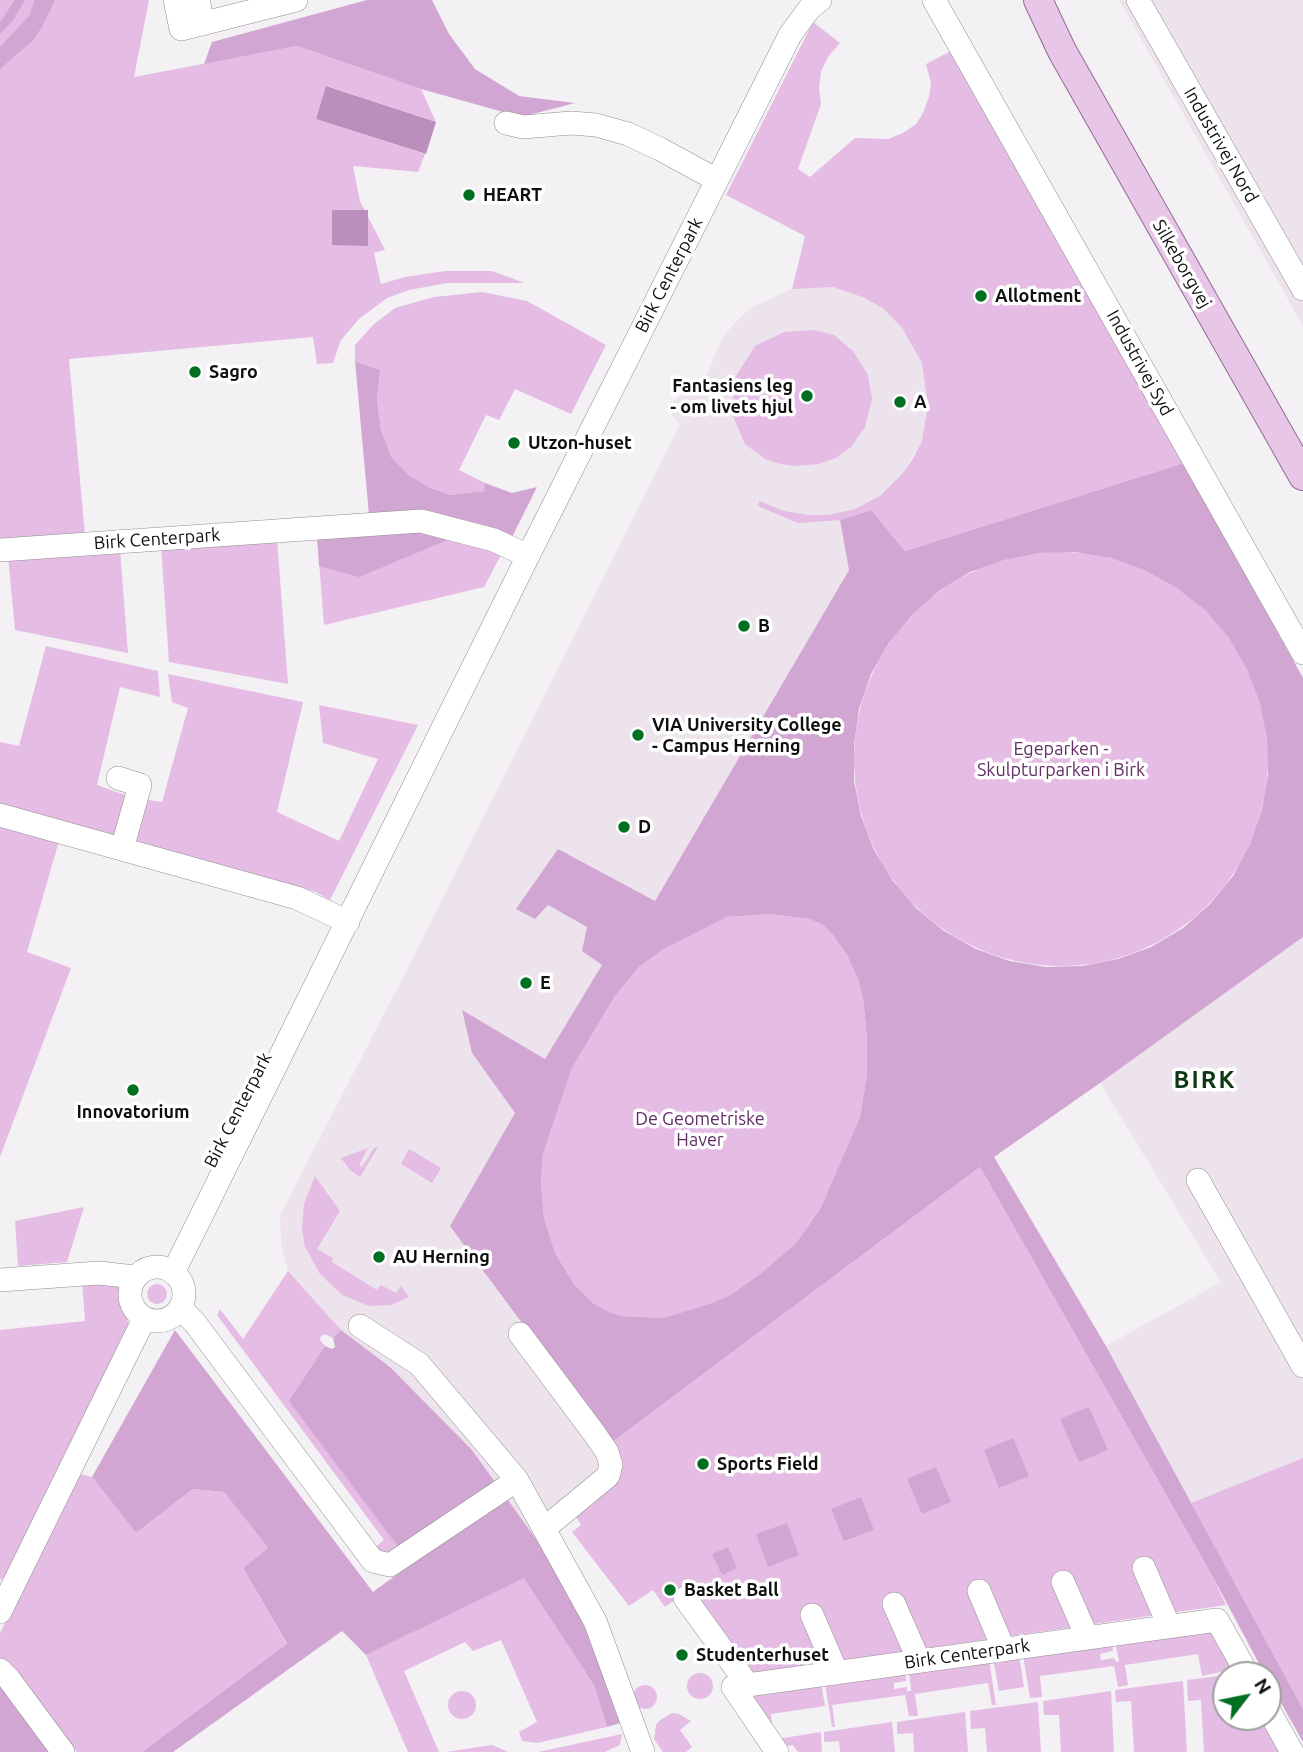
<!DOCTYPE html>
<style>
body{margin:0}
#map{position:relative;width:1303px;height:1752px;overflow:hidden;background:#f4f1f4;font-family:Ubuntu,sans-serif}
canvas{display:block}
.north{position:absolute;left:1212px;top:1661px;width:70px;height:70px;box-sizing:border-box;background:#fff;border:2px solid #9f9f9f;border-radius:50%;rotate:58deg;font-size:19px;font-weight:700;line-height:28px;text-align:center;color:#100f10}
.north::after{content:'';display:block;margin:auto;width:24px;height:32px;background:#006f20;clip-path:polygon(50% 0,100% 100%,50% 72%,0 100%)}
</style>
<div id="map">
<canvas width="1303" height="1752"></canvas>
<div class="north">N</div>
</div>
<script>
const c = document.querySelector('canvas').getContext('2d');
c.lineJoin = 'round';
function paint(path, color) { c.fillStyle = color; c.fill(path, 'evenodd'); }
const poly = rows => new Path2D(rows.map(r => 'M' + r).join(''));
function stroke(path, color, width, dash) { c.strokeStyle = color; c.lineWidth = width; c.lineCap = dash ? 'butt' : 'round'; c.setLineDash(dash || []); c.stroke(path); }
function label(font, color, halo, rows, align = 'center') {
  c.font = font + ' Ubuntu,sans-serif'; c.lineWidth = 7; c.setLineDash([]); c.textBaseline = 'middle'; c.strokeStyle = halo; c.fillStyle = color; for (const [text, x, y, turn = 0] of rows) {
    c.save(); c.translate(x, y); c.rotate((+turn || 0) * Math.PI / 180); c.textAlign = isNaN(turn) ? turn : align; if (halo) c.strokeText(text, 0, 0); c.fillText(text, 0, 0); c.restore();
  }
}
paint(poly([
 [1119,0,1303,0,1303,326],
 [807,287,833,287,865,298,884,309,902,328,922,363,926,383,928,405,922,441,901,475,880,496,840,520,849,570,655,901,603,964,545,1059,462,1010,472,1053,515,1113,450,1226,611,1443,608,1476,536,1539,472,1450,390,1368,341,1330,288,1271,281,1243,280,1215,400,983,680,425,666,407,706,376,722,339,735,322,752,307,792,289],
 [1303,937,1303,1458,1191,1503,1106,1346,1221,1282,1100,1083]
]), '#ece3ec');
paint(poly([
 [0,0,149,0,134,77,297,46,421,89,436,122,327,86,316,119,425,154,418,172,353,166,360,201,385,250,374,253,381,284,405,277,445,271,492,271,525,283,447,283,409,290,387,298,359,319,341,340,333,363,317,364,313,337,69,359,85,535,0,541],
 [813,22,840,43,828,57,821,71,819,89,821,104,798,169,810,177,855,138,888,139,903,133,916,124,923,113,929,97,931,83,926,64,953,50,1184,463,905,551,871,510,840,520,798,523,758,506,759,501,784,511,808,515,829,515,855,509,880,496,901,475,912,460,922,441,928,405,922,363,902,328,884,309,865,298,833,287,792,289,805,236,726,195],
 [482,292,527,301,606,345,571,414,515,389,499,420,486,415,459,470,485,483,485,491,450,495,429,487,410,476,392,458,381,430,377,400,380,370,355,361,355,345,374,324,395,308,434,297],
 [813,330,834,335,853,351,868,375,872,399,865,427,851,447,836,458,818,464,797,466,780,464,765,459,745,444,732,414,735,378,755,346,784,332],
 [421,529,488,548,501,555,484,587,324,625,317,536],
 [277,539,288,684,169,662,161,546],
 [120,549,128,653,15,630,8,556],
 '854 759a207 207 0 1 1 414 0a207 207 0 1 1-414 0Z',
 [46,646,158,671,160,697,120,687,97,785,131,797,118,840,0,807,0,742,19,746],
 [168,674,303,702,277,812,339,841,378,759,323,743,319,705,418,725,330,900,316,892,132,844,143,799,162,802,188,708,172,702],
 [0,825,59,841,27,952,71,968,0,1157],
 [770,914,809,919,823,925,832,934,847,955,858,979,863,998,867,1039,867,1074,860,1117,820,1209,796,1243,760,1274,730,1295,712,1303,663,1318,622,1316,609,1312,593,1303,574,1284,555,1253,544,1217,541,1182,543,1154,572,1068,615,996,639,967,664,949,727,917],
 [378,1147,360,1177,350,1170,341,1158,368,1148,359,1165,362,1167,374,1148],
 [409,1149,441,1168,432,1183,401,1164],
 [980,1167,1214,1579,1226,1605,748,1674,688,1591,665,1607,653,1590,629,1606,572,1532,581,1525,571,1508,608,1476,611,1443],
 [315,1176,340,1211,317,1249,333,1258,332,1262,377,1290,381,1285,396,1293,401,1286,409,1297,391,1305,369,1306,342,1295,320,1274,305,1247,302,1228,304,1204],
 [84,1207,67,1262,18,1266,15,1221],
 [288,1271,341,1330,333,1338,325,1334,321,1336,320,1340,325,1346,290,1401,400,1549,391,1553,381,1552,374,1548,384,1540,217,1315,220,1309,243,1339],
 [82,1281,121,1286,129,1328,11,1573,0,1580,0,1330,85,1321],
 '147 1294a10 10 0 1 1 20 0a10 10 0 1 1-20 0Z',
 [1303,1458,1303,1709,1191,1503],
 [80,1474,92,1477,136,1533,193,1489,224,1492,268,1548,243,1568,287,1645,142,1752,77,1752,0,1659,0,1633],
 [524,1577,594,1685,607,1727,537,1743,522,1741,519,1732,537,1722,501,1640,473,1651,465,1642,404,1671,439,1752,408,1752,366,1655],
 [1208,1630,1216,1633,1239,1668,1202,1676,1198,1654,1125,1665,1128,1685,1118,1687,1114,1666,1040,1676,1042,1697,1030,1698,1023,1655,1112,1642,1113,1651,1100,1654,1101,1660,1114,1658,1116,1662,1119,1661,1115,1642],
 [1019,1655,1024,1687,999,1691,993,1659],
 [989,1659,996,1705,992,1705,988,1683,915,1694,918,1716,909,1716,905,1695,832,1705,835,1727,832,1727,825,1683,905,1671,906,1681,894,1683,894,1689,907,1687,907,1691,911,1691,909,1671],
 '687 1686a13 13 0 1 1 26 0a13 13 0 1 1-26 0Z',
 [1226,1675,1226,1717,1265,1717,1285,1752,1204,1752,1201,1700,1188,1701,1187,1680],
 [1183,1681,1187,1752,1134,1752,1131,1701,1116,1702,1115,1690],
 [821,1683,825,1706,771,1714,773,1733,752,1698,754,1694],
 '633 1697a12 12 0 1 1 24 0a12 12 0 1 1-24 0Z',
 '448 1705a14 14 0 1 1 28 0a14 14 0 1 1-28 0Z',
 [1111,1691,1114,1752,1061,1752,1059,1715,1044,1715,1043,1701],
 [1038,1702,1041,1752,987,1752,985,1728,971,1729,970,1711],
 [965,1712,968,1752,914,1752,913,1733,897,1734,897,1722],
 [672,1713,679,1714,691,1721,680,1730,692,1747,686,1752,663,1752,654,1739,656,1725,660,1720],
 [892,1722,895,1752,840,1752,839,1741,824,1742,824,1732],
 [821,1732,822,1752,798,1752,793,1745,782,1747,777,1739],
 [622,1734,620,1745,605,1752,538,1752],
 [492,1745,508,1752,446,1752]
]), '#e4bce4');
paint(poly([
 [15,0,25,0,13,20,0,34,0,22],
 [35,0,55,0,42,27,32,41,0,69,0,47,29,16],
 [367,0,432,0,449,34,475,69,519,96,575,103,521,117,421,89,297,46,204,64,212,42],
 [355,361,380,370,377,400,381,430,392,458,410,476,429,487,450,495,484,491,485,483,512,493,537,487,511,539,369,515],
 [1184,463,1303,678,1303,937,1100,1083,994,1157,1106,1346,1303,1709,1303,1742,1268,1680,1268,1675,1265,1675,1214,1579,980,1167,611,1443,450,1226,515,1113,472,1053,462,1010,545,1059,602,965,582,951,587,927,548,905,535,919,516,909,558,849,655,901,849,570,840,520,871,510,905,551],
 [1075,552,1111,558,1145,570,1177,588,1205,610,1229,638,1247,669,1260,703,1267,738,1268,775,1262,810,1250,844,1233,876,1210,904,1183,928,1151,947,1118,959,1082,966,1046,967,1010,961,976,949,944,931,916,908,893,881,874,850,861,816,854,781,854,744,859,709,871,674,889,643,912,615,939,591,970,572,1004,560,1039,553],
 [770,914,809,919,823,925,832,934,847,955,858,979,863,998,867,1039,867,1074,860,1117,820,1209,796,1243,760,1274,730,1295,712,1303,663,1318,622,1316,609,1312,593,1303,574,1284,555,1253,544,1217,541,1182,543,1154,572,1068,615,996,639,967,664,949,727,917],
 [421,529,452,538,359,577,319,566,317,536],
 [175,1330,373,1592,411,1564,289,1401,325,1346,332,1349,335,1347,333,1338,341,1330,390,1367,472,1450,536,1539,570,1595,599,1658,623,1722,607,1727,594,1685,524,1578,366,1655,342,1631,173,1752,142,1752,287,1644,243,1568,268,1548,224,1492,193,1489,136,1533,92,1477],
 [1089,1407,1108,1450,1079,1462,1060,1419],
 [1013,1438,1029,1476,999,1488,984,1450],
 [936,1467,951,1502,922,1514,907,1479],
 [861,1497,874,1530,844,1541,831,1509],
 [787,1523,799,1555,768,1567,756,1534],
 [728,1547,737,1568,722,1575,712,1554],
 [0,1682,54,1752,0,1752]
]), '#d2a6d3');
paint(poly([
 [326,86,436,122,426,154,316,119],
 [332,210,368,210,368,246,332,245]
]), '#ba8fbb');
const minor = poly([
 [175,0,181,29,296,0],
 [198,0,203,24],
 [934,0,1303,653],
 [1138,0,1303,289],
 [506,123,523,127,571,123,596,125,628,134,660,149,717,180],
 [0,550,421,521,494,540,528,556],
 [118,778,140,785,122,849],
 [0,815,297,898,348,922],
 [1198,1180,1303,1366],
 '130 1294a27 27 0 1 1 54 0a27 27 0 1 1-54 0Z',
 [173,1273,528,556,790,35,809,9,820,0],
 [0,1280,99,1273,135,1277],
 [180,1308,195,1323,373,1561,390,1565,517,1480],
 [360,1326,419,1364,517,1480,595,1621,643,1752],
 [520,1334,594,1433,607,1452,611,1465,608,1476,545,1528],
 [1144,1568,1169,1626],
 [1063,1582,1087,1637],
 [979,1591,1004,1650],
 [685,1598,748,1685],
 [894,1604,919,1661],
 [0,1612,144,1319],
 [812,1615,837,1673],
 [0,1670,9,1679,63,1752],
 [1268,1709,1292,1752],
 [777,1752,733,1687,1217,1620,1248,1675]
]);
const major = poly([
 [1038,0,1062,51,1303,476]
]);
stroke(minor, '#918e91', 24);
stroke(major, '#916d91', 30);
stroke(minor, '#fff', 23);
stroke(major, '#e7c6e7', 28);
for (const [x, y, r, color] of [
 [469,195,7,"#006f20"],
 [981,296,7,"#006f20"],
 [195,372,7,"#006f20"],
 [807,396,7,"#006f20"],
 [900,402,7,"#006f20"],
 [514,443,7,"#006f20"],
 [744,626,7,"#006f20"],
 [638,735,7,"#006f20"],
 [624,827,7,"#006f20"],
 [526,983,7,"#006f20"],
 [133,1090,7,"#006f20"],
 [379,1257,7,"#006f20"],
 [703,1464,7,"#006f20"],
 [670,1590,7,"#006f20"],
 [682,1655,7,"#006f20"]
]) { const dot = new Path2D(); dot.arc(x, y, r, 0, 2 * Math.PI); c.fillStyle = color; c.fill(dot); stroke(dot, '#fff', 2.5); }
label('18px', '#100f10', '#fff', [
 ["Industrivej Nord",1221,145,60],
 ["Silkeborgvej",1182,264,60],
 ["Birk Centerpark",669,275,-63],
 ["Industrivej Syd",1140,363,61],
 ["Birk Centerpark",157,539,-4],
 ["Birk Centerpark",238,1110,-63],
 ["Birk Centerpark",967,1654,-8]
]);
label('bold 18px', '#100f10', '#fff', [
 ["HEART",483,195],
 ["Allotment",995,296],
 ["Sagro",209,372],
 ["Fantasiens leg",793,386,"right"],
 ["- om livets hjul",793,407,"right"],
 ["A",914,402],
 ["Utzon-huset",528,443],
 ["B",758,626],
 ["VIA University College",652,725],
 ["- Campus Herning",652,746],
 ["D",638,827],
 ["E",540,983],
 ["Innovatorium",133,1112,"center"],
 ["AU Herning",393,1257],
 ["Sports Field",717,1464],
 ["Basket Ball",684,1590],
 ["Studenterhuset",696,1655]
], 'left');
label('18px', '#622d64', '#fff', [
 ["Egeparken -",1061,749],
 ["Skulpturparken i Birk",1061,770],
 ["De Geometriske",700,1119],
 ["Haver",700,1140]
]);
c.letterSpacing = '2px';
label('bold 24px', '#0c3914', '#fff', [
 ["BIRK",1205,1080]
]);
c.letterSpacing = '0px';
</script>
